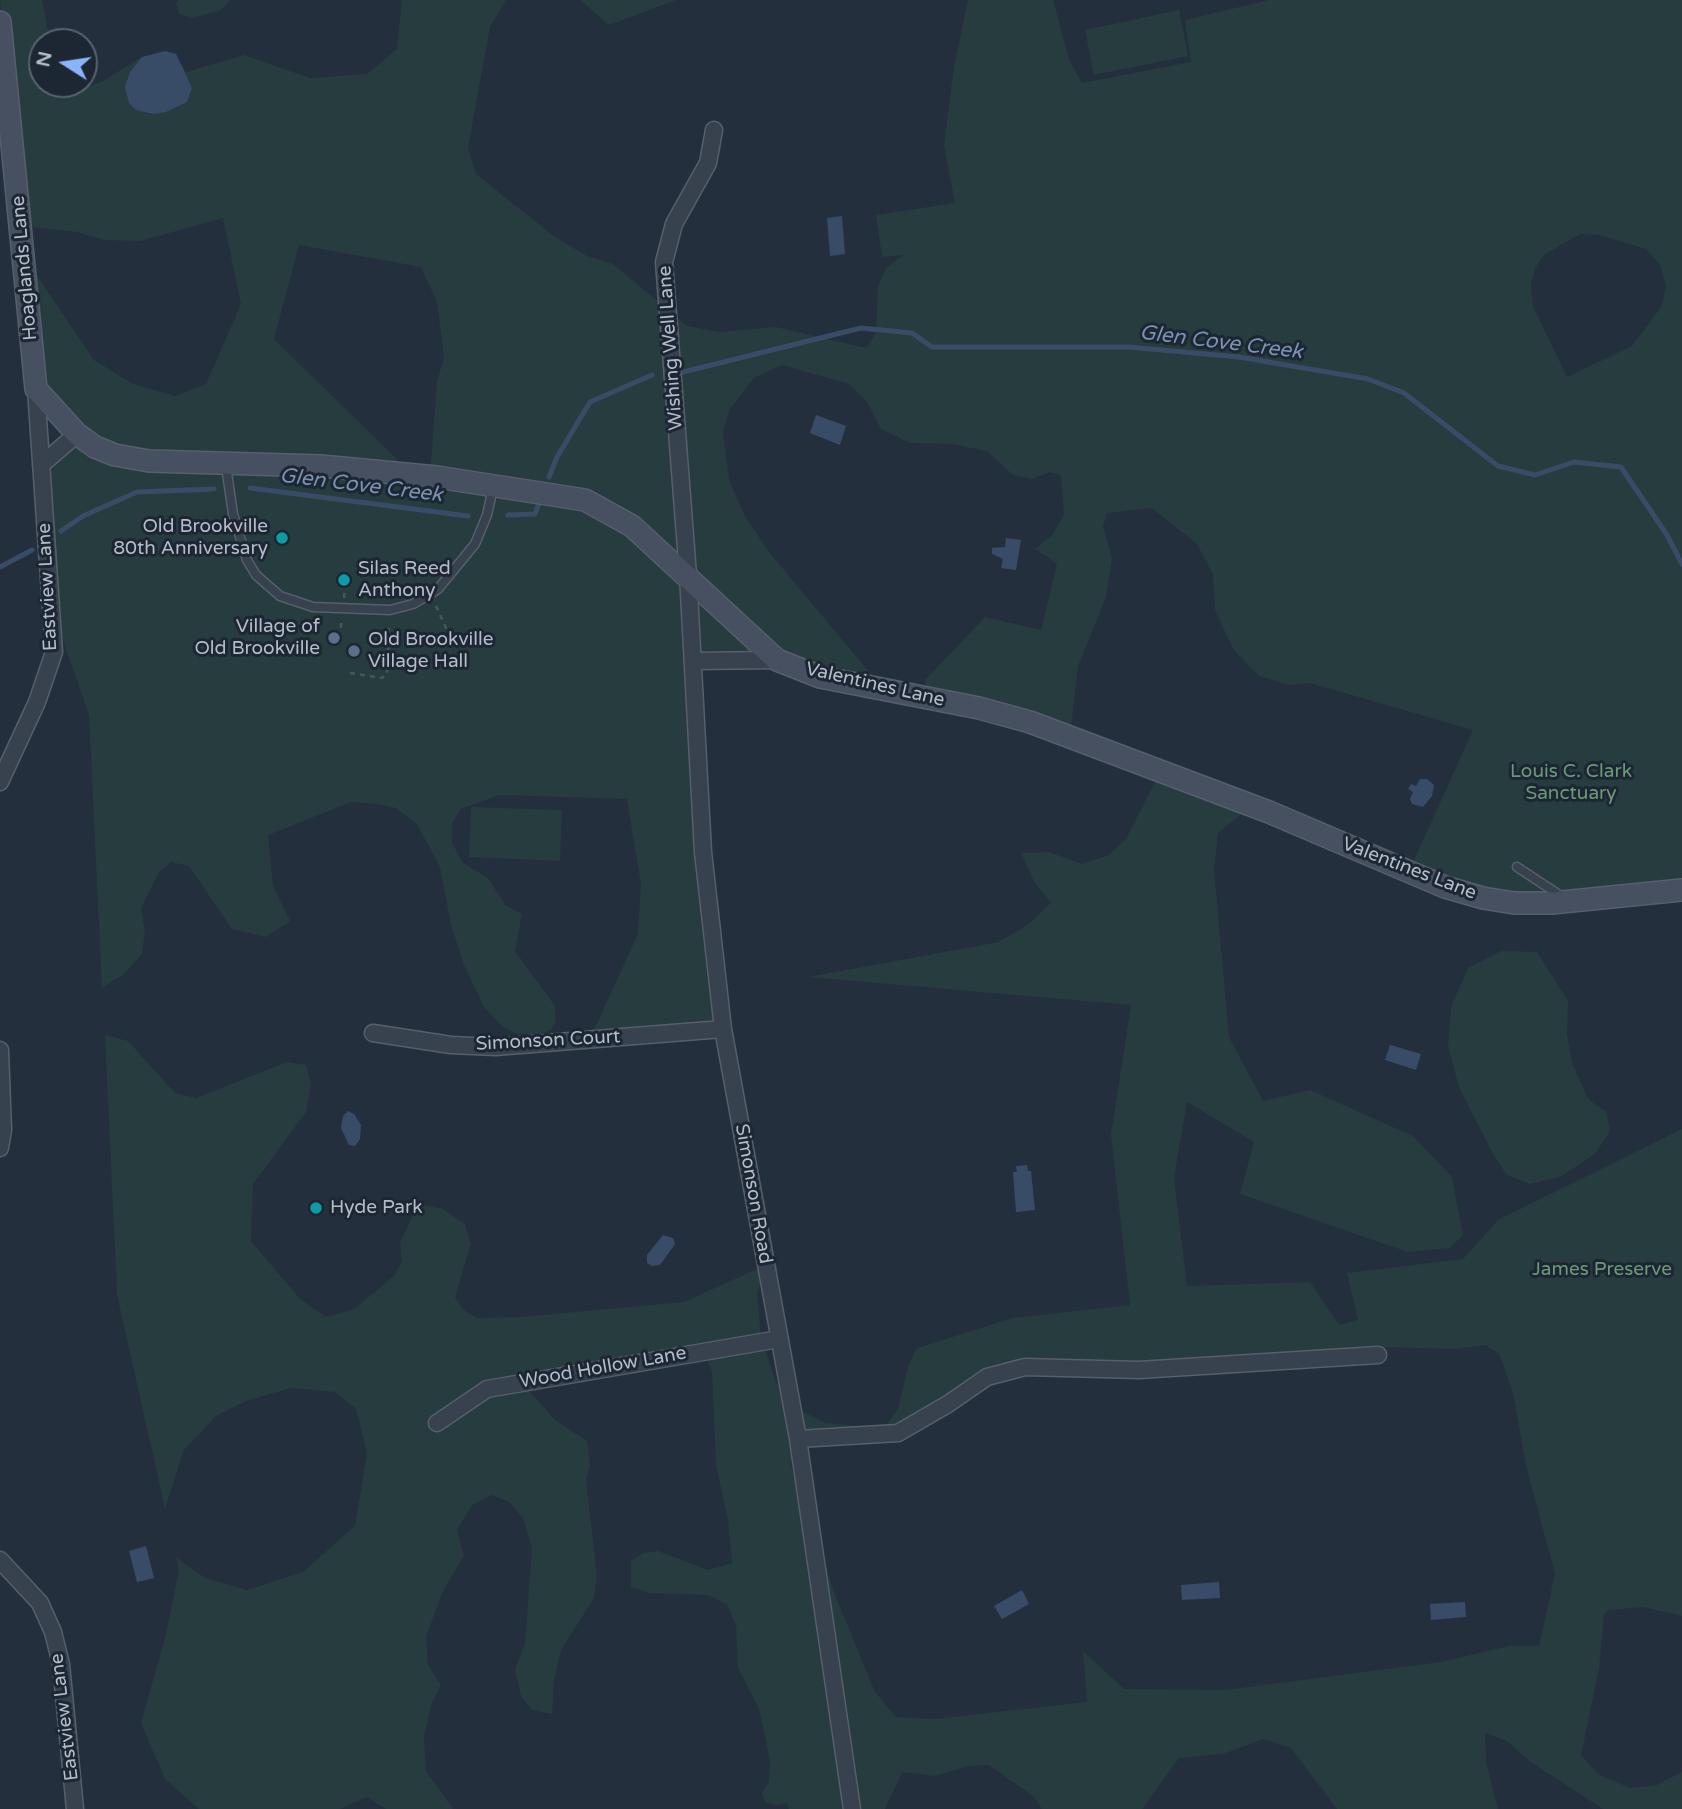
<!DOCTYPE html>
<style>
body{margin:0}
#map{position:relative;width:1682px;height:1809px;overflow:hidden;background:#242f3e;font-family:"Varela Round",sans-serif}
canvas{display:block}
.north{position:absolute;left:28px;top:28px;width:70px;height:70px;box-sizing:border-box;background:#1d2633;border:2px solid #59626f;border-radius:50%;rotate:282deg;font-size:19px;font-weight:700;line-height:28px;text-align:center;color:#b4bcc9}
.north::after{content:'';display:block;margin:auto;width:24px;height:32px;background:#8ab4f8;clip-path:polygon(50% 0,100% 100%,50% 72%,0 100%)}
</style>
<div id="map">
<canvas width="1682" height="1809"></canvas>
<div class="north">N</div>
</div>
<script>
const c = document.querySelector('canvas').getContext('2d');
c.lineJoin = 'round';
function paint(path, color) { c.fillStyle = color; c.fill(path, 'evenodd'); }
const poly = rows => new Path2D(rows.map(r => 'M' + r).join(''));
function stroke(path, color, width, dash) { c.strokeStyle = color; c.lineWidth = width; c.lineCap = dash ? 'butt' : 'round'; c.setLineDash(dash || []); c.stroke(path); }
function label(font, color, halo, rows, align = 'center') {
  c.font = font + ' "Varela Round",sans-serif'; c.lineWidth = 6; c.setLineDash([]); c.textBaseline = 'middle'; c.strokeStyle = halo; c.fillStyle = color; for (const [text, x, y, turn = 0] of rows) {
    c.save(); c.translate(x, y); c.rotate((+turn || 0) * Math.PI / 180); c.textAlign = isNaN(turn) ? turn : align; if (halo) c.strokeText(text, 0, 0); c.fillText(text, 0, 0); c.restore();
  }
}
paint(poly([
 [0,0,42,0,50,42,42,42,42,84,84,84,84,79,90,86,103,81,142,57,165,51,176,54,186,72,244,55,310,78,367,74,397,49,402,0,506,0,490,27,468,148,476,174,555,237,587,256,613,264,687,326,720,332,776,327,866,348,876,333,878,286,886,268,903,255,882,257,876,215,955,203,944,145,954,66,968,0,1053,0,1069,59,1082,83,1191,62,1185,20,1269,0,1682,0,1682,890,1552,903,1409,871,1473,730,1310,683,1289,685,1259,676,1233,649,1215,610,1213,574,1197,544,1152,508,1107,513,1103,527,1112,558,1106,597,1078,666,1070,736,927,699,925,680,985,617,1041,630,1057,564,1035,549,1052,535,1064,515,1061,475,1050,472,1032,479,1013,475,987,451,951,444,910,443,881,429,867,402,849,384,782,365,754,378,730,409,723,431,729,480,745,516,769,552,885,691,777,660,693,661,723,1029,592,1034,638,934,641,884,627,799,499,795,461,809,452,823,452,843,463,863,488,878,506,906,522,914,515,951,555,1006,556,1021,551,1030,533,1036,515,1033,502,1026,484,1007,464,965,451,925,440,867,417,824,396,808,376,804,351,802,268,835,273,886,290,921,266,937,232,929,189,866,171,862,159,872,141,908,145,932,142,954,124,974,102,988,89,715,53,612,41,465,74,439,38,387,25,258,94,360,133,384,175,396,206,384,241,304,223,218,140,241,104,240,77,232,22,226],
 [1580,234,1599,235,1646,249,1660,265,1666,286,1661,307,1632,346,1567,377,1533,306,1531,284,1535,268,1544,255],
 [299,245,421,267,437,302,444,358,437,381,430,476,412,474,274,339],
 [178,0,230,0,221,10,193,18,179,14,176,4],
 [580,0,676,0,609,25],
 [1179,10,1188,56,1094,75,1085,30],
 [1161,770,1252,806,1218,833,1214,869,1229,1037,1263,1101,1310,1090,1413,1136,1452,1177,1463,1235,1450,1248,1408,1252,1240,1194,1254,1142,1187,1102,1174,1178,1187,1286,1310,1282,1339,1325,1358,1320,1347,1273,1463,1259,1498,1220,1682,1129,1682,1616,1643,1607,1609,1610,1604,1614,1599,1668,1581,1755,1598,1774,1630,1788,1657,1785,1682,1772,1682,1809,1603,1809,1531,1762,1507,1741,1485,1733,1486,1762,1498,1809,1337,1809,1291,1748,1263,1739,1223,1754,1179,1758,1142,1809,1042,1809,1034,1797,989,1765,968,1766,935,1776,902,1772,885,1809,789,1809,787,1803,777,1805,765,1802,762,1793,769,1782,770,1760,759,1709,738,1668,736,1625,727,1605,709,1595,650,1593,631,1587,631,1561,643,1553,658,1551,708,1570,732,1563,728,1520,716,1465,712,1372,706,1358,523,1384,555,1420,587,1441,590,1464,586,1480,597,1576,594,1598,561,1650,554,1680,552,1714,532,1710,521,1696,515,1669,525,1644,532,1548,523,1518,509,1502,492,1495,472,1505,457,1530,464,1556,444,1589,426,1636,428,1665,441,1685,431,1705,424,1738,426,1771,453,1809,386,1809,367,1797,340,1809,199,1809,165,1779,141,1723,166,1634,179,1570,176,1557,205,1578,247,1590,303,1572,355,1526,367,1453,356,1409,335,1392,291,1388,246,1401,216,1416,184,1450,165,1508,117,1295,105,1035,128,1041,175,1093,196,1098,287,1062,306,1065,311,1084,306,1112,253,1184,251,1241,300,1299,326,1317,354,1309,394,1276,402,1261,400,1243,414,1212,424,1205,443,1209,465,1224,471,1244,455,1297,465,1311,477,1318,520,1317,684,1302,766,1265,757,1293,761,1338,776,1382,800,1410,825,1423,884,1428,898,1409,908,1366,917,1348,1013,1318,1130,1305,1111,1134,1131,1005,808,977,999,942,1029,924,1051,903,1035,883,1021,853,1049,852,1082,864,1109,855,1126,839],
 [1486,1345,1499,1354,1513,1392,1526,1466,1555,1574,1539,1646,1509,1646,1441,1662,1225,1690,1124,1689,1083,1651,1087,1702,935,1719,896,1717,875,1692,833,1590,808,1504,797,1484,791,1465,794,1443,898,1430,1022,1364,1144,1365,1226,1356,1379,1347,1456,1349],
 [471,807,562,810,560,861,469,857],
 [1501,951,1537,952,1568,1001,1567,1034,1572,1063,1589,1100,1606,1112,1610,1131,1595,1154,1562,1176,1530,1184,1507,1175,1494,1156,1459,1087,1448,1046,1451,1007,1468,968]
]), '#263c3f');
paint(poly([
 [165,51,176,54,185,73,192,88,187,102,166,112,154,114,136,110,129,103,125,87,130,72,142,57],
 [842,216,845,254,830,256,827,218],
 [816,415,846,426,840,445,810,433],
 [1006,538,1021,540,1016,570,1001,568,1003,559,992,554,992,548,1005,547],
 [1420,779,1427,779,1434,785,1432,796,1423,807,1412,804,1410,799,1413,792,1408,789,1411,784,1416,786],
 [1390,1045,1421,1054,1416,1070,1385,1060],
 [348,1111,354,1114,361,1125,360,1139,355,1146,349,1145,341,1128,343,1116],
 [1027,1165,1028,1171,1031,1171,1035,1210,1016,1212,1013,1172,1017,1172,1016,1166],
 [663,1235,673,1238,675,1244,660,1265,652,1266,647,1263,647,1255],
 [146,1546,154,1578,137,1582,129,1551],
 [1219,1582,1220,1598,1182,1600,1181,1585],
 [1022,1590,1029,1604,1002,1619,994,1606],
 [1465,1602,1466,1617,1431,1620,1430,1604]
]), '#394c67');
stroke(poly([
 [683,372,861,328,912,333,932,347,1128,347,1239,357,1368,379,1404,393,1498,466,1535,475,1574,462,1621,467,1667,535,1682,564],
 [549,477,557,457,590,402,652,375],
 [250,488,468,516],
 [508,515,535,514,538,506],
 [61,531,83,516,137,492,214,489],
 [0,567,32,550]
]), '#394c67', 5);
const lane = poly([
 [226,466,233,514,247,560,256,575,280,596,313,607,390,610,413,604,438,589,475,544,487,515,493,488],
 [1517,867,1564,898]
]);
const street = poly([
 [714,130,708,163,674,224,664,262,688,575,703,852,723,1029,798,1439,852,1809],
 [41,465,77,434],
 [693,661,777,660],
 [0,782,37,702,54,652,36,389],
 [373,1033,451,1045,495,1047,723,1029],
 [0,1050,3,1130,0,1148],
 [437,1423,487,1389,779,1339],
 [798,1439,898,1433,948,1404,987,1377,1025,1367,1139,1370,1378,1355],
 [0,1560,40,1603,53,1632,61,1664,75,1809]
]);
const secondary = poly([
 [0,22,36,389,77,434,95,447,115,455,149,461,321,466,437,477,585,500,632,526,777,660,820,677,979,708,1030,722,1269,812,1445,887,1483,898,1514,903,1552,903,1682,890]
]);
stroke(lane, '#565f6c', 11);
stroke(street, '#565f6c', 19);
stroke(secondary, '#565f6c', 24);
stroke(poly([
 '337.5 579a5.5 5.5 0 1 1 11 0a5.5 5.5 0 1 1-11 0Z',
 [344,598,345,584],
 [436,606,447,630],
 [341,628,341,619],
 [350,673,382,678,387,674,389,623]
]), '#44595c', 2.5, [5, 5]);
stroke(lane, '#38414e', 8);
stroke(street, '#38414e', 16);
stroke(secondary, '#465061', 21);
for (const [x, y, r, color] of [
 [282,538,7,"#0f9aa8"],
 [344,580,7,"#0f9aa8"],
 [334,638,7,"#5c6f8a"],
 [354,651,7,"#5c6f8a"],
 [316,1208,7,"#0f9aa8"]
]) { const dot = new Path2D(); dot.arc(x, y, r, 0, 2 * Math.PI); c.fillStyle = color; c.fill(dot); stroke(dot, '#1d2633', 2.5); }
label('19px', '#b4bcc9', '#1d2633', [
 ["Hoaglands Lane",25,268,-95],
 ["Wishing Well Lane",671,348,-94],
 ["Eastview Lane",48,587,-93],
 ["Valentines Lane",875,685,13],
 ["Valentines Lane",1409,869,21],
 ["Simonson Court",548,1041,-3],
 ["Simonson Road",753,1194,80],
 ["Wood Hollow Lane",603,1368,-10],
 ["Eastview Lane",65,1717,-97]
]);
label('19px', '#b4bcc9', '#1d2633', [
 ["Old Brookville",268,527,"right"],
 ["80th Anniversary",268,549,"right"],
 ["Silas Reed",358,569],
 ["Anthony",358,591],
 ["Village of",320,627,"right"],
 ["Old Brookville",320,649,"right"],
 ["Old Brookville",368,640],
 ["Village Hall",368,662],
 ["Hyde Park",330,1208]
], 'left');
label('19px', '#6b9a76', '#1d2633', [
 ["Louis C. Clark",1571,772],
 ["Sanctuary",1571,794],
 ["James Preserve",1602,1270]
]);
label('italic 21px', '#7c92b1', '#1d2633', [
 ["Glen Cove Creek",1221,343,7],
 ["Glen Cove Creek",361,486,7]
]);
</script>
